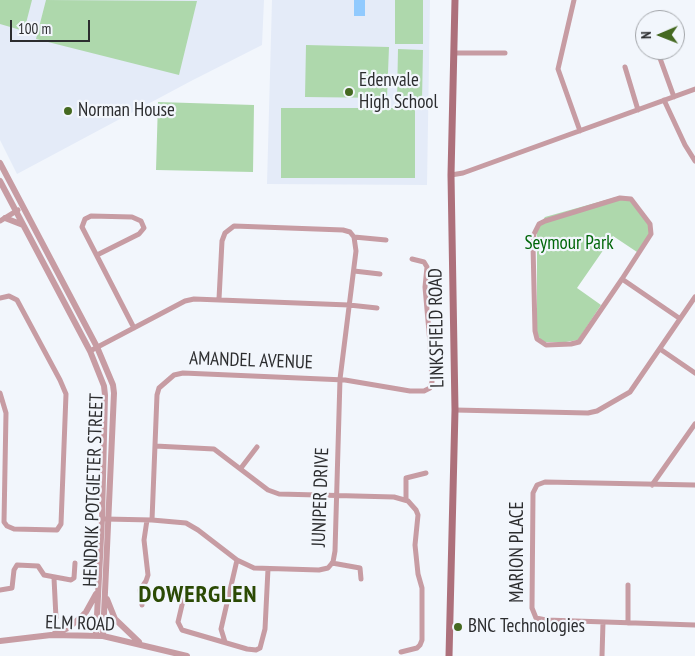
<!DOCTYPE html>
<style>
body{margin:0}
#map{position:relative;width:695px;height:656px;overflow:hidden;background:#f2f6fc;font-family:"PT Sans Narrow",sans-serif}
canvas{display:block}
.north{position:absolute;left:635px;top:10px;width:50px;height:50px;box-sizing:border-box;background:#f2f6fc;border:1px solid #a3a6aa;border-radius:50%;rotate:269deg;font-size:14px;font-weight:700;line-height:20px;text-align:center;color:#2c2d2f}
.north::after{content:'';display:block;margin:auto;width:18px;height:22px;background:#456921;clip-path:polygon(50% 0,100% 100%,50% 72%,0 100%)}
.scale{position:absolute;left:10px;top:20px;width:80px;height:22px;box-sizing:border-box;border:2px solid #2c2d2f;border-top:0;padding-left:6px;font-size:15px;line-height:18px;white-space:nowrap;color:#2c2d2f;-webkit-text-stroke:4px #f2f6fc;paint-order:stroke}
</style>
<div id="map">
<canvas width="695" height="656"></canvas>
<div class="north">N</div>
<div class="scale">100 m</div>
</div>
<script>
const c = document.querySelector('canvas').getContext('2d');
c.lineJoin = 'round';
function paint(path, color) { c.fillStyle = color; c.fill(path, 'evenodd'); }
const poly = rows => new Path2D(rows.map(r => 'M' + r).join(''));
function stroke(path, color, width, dash) { c.strokeStyle = color; c.lineWidth = width; c.lineCap = dash ? 'butt' : 'round'; c.setLineDash(dash || []); c.stroke(path); }
function label(font, color, halo, rows, align = 'center') {
  c.font = font + ' "PT Sans Narrow",sans-serif'; c.lineWidth = 4.5; c.setLineDash([]); c.textBaseline = 'middle'; c.strokeStyle = halo; c.fillStyle = color; for (const [text, x, y, turn = 0] of rows) {
    c.save(); c.translate(x, y); c.rotate((+turn || 0) * Math.PI / 180); c.textAlign = isNaN(turn) ? turn : align; if (halo) c.strokeText(text, 0, 0); c.fillText(text, 0, 0); c.restore();
  }
}
paint(poly([
 [0,0,264,0,262,45,191,81,17,174,0,140],
 [272,0,430,0,427,185,267,184]
]), '#e4ebf8');
paint(poly([
 [0,0,32,0,24,31,0,24],
 [46,0,197,1,179,75,36,39],
 [395,0,423,0,423,44,395,44],
 [306,45,389,47,387,98,305,97],
 [398,49,423,50,422,101,397,101],
 [158,102,254,105,253,172,156,170],
 [281,108,415,108,415,178,281,178],
 [620,196,635,202,652,224,652,235,640,254,613,236,577,288,601,305,578,340,566,342,542,342,537,334,537,229,545,217]
]), '#aed8ac');
paint(poly([
 [354,0,365,0,365,16,354,16]
]), '#91cafe');
stroke(poly([
 [574,0,558,69,580,131],
 [657,50,674,97],
 [455,53,505,53],
 [625,67,638,110],
 [664,100,685,145,695,161],
 [451,175,463,173,695,89],
 [0,221,18,210],
 [354,237,386,240],
 [97,255,139,234,144,228,141,221,132,217,91,216,85,219,82,227,134,328],
 [354,271,380,274],
 [622,279,651,234,650,224,631,199,620,198,545,221,539,224,534,234,533,245,535,331,537,339,546,345,571,344,579,342,622,279,679,318],
 [0,298,9,296,17,300,60,380,66,394,61,524,57,530,14,529,7,526,4,522,6,413,0,393],
 [660,349,695,373],
 [90,351,185,301,194,299,349,305,377,308],
 [455,410,588,413,597,411,630,392,695,297],
 [155,446,214,449,268,490,279,494,394,497,408,501,416,510,418,515,415,545,418,574,422,588,422,640,420,645,417,648,401,652],
 [241,468,257,447],
 [652,485,695,424],
 [695,485,545,482,537,485,533,493,532,608,536,618,546,620,695,625],
 [406,500,406,478,426,473],
 [105,519,152,520,186,523,198,530,237,560,254,568,319,570,328,568,333,562,335,551,340,379,356,251,354,237,350,232,343,230,234,226,225,233,222,241,219,299],
 [152,520,157,395,159,388,174,375,183,373,345,380,410,391,424,391,430,388,432,382,430,343,425,287,427,267,424,262,412,259],
 [332,563,360,568,361,579],
 [54,578,56,618],
 [628,585,628,623],
 [186,588,178,622,182,630,247,649,256,650,260,648,265,629,268,569],
 [0,590,12,588,14,570,17,565,38,566,44,575,71,580,74,578,75,563],
 [142,605,140,590,146,581,148,575,144,540,147,520],
 [225,642,221,629,237,560],
 [602,656,603,622]
]), '#c79ca3', 5);
stroke(poly([
 [0,163,97,347,113,385,114,393,103,636],
 [0,181,90,351,104,386,105,395,102,518,96,635],
 [5,218,23,225],
 [107,599,115,619,139,642],
 [54,634,68,628,80,618,86,612,96,594],
 [0,641,51,635,103,636,187,656]
]), '#c79ca3', 6);
stroke(poly([
 [449,656,455,410,451,175,455,0]
]), '#ad707b', 7);
for (const [x, y, r, color] of [
 [349,92,5,"#456921"],
 [68,111,5,"#456921"],
 [458,627,5,"#456921"]
]) { const dot = new Path2D(); dot.arc(x, y, r, 0, 2 * Math.PI); c.fillStyle = color; c.fill(dot); stroke(dot, '#f2f6fc', 2); }
label('19px', '#2c2d2f', '#f2f6fc', [
 ["Edenvale",359,81],
 ["High School",359,103],
 ["Norman House",78,111],
 ["BNC Technologies",468,627]
], 'left');
label('19px', '#006609', '#f2f6fc', [
 ["Seymour Park",569,244]
]);
label('19px', '#2c2d2f', '#f2f6fc', [
 ["LINKSFIELD ROAD",437,328,-91],
 ["AMANDEL AVENUE",251,361,2],
 ["HENDRIK POTGIETER STREET",94,490,-88],
 ["JUNIPER DRIVE",321,497,-88],
 ["MARION PLACE",518,552,-90],
 ["ELM ROAD",80,624,2]
]);
c.letterSpacing = '1px';
label('bold 24px', '#2b4a04', '#f2f6fc', [
 ["DOWERGLEN",198,595]
]);
c.letterSpacing = '0px';
</script>
